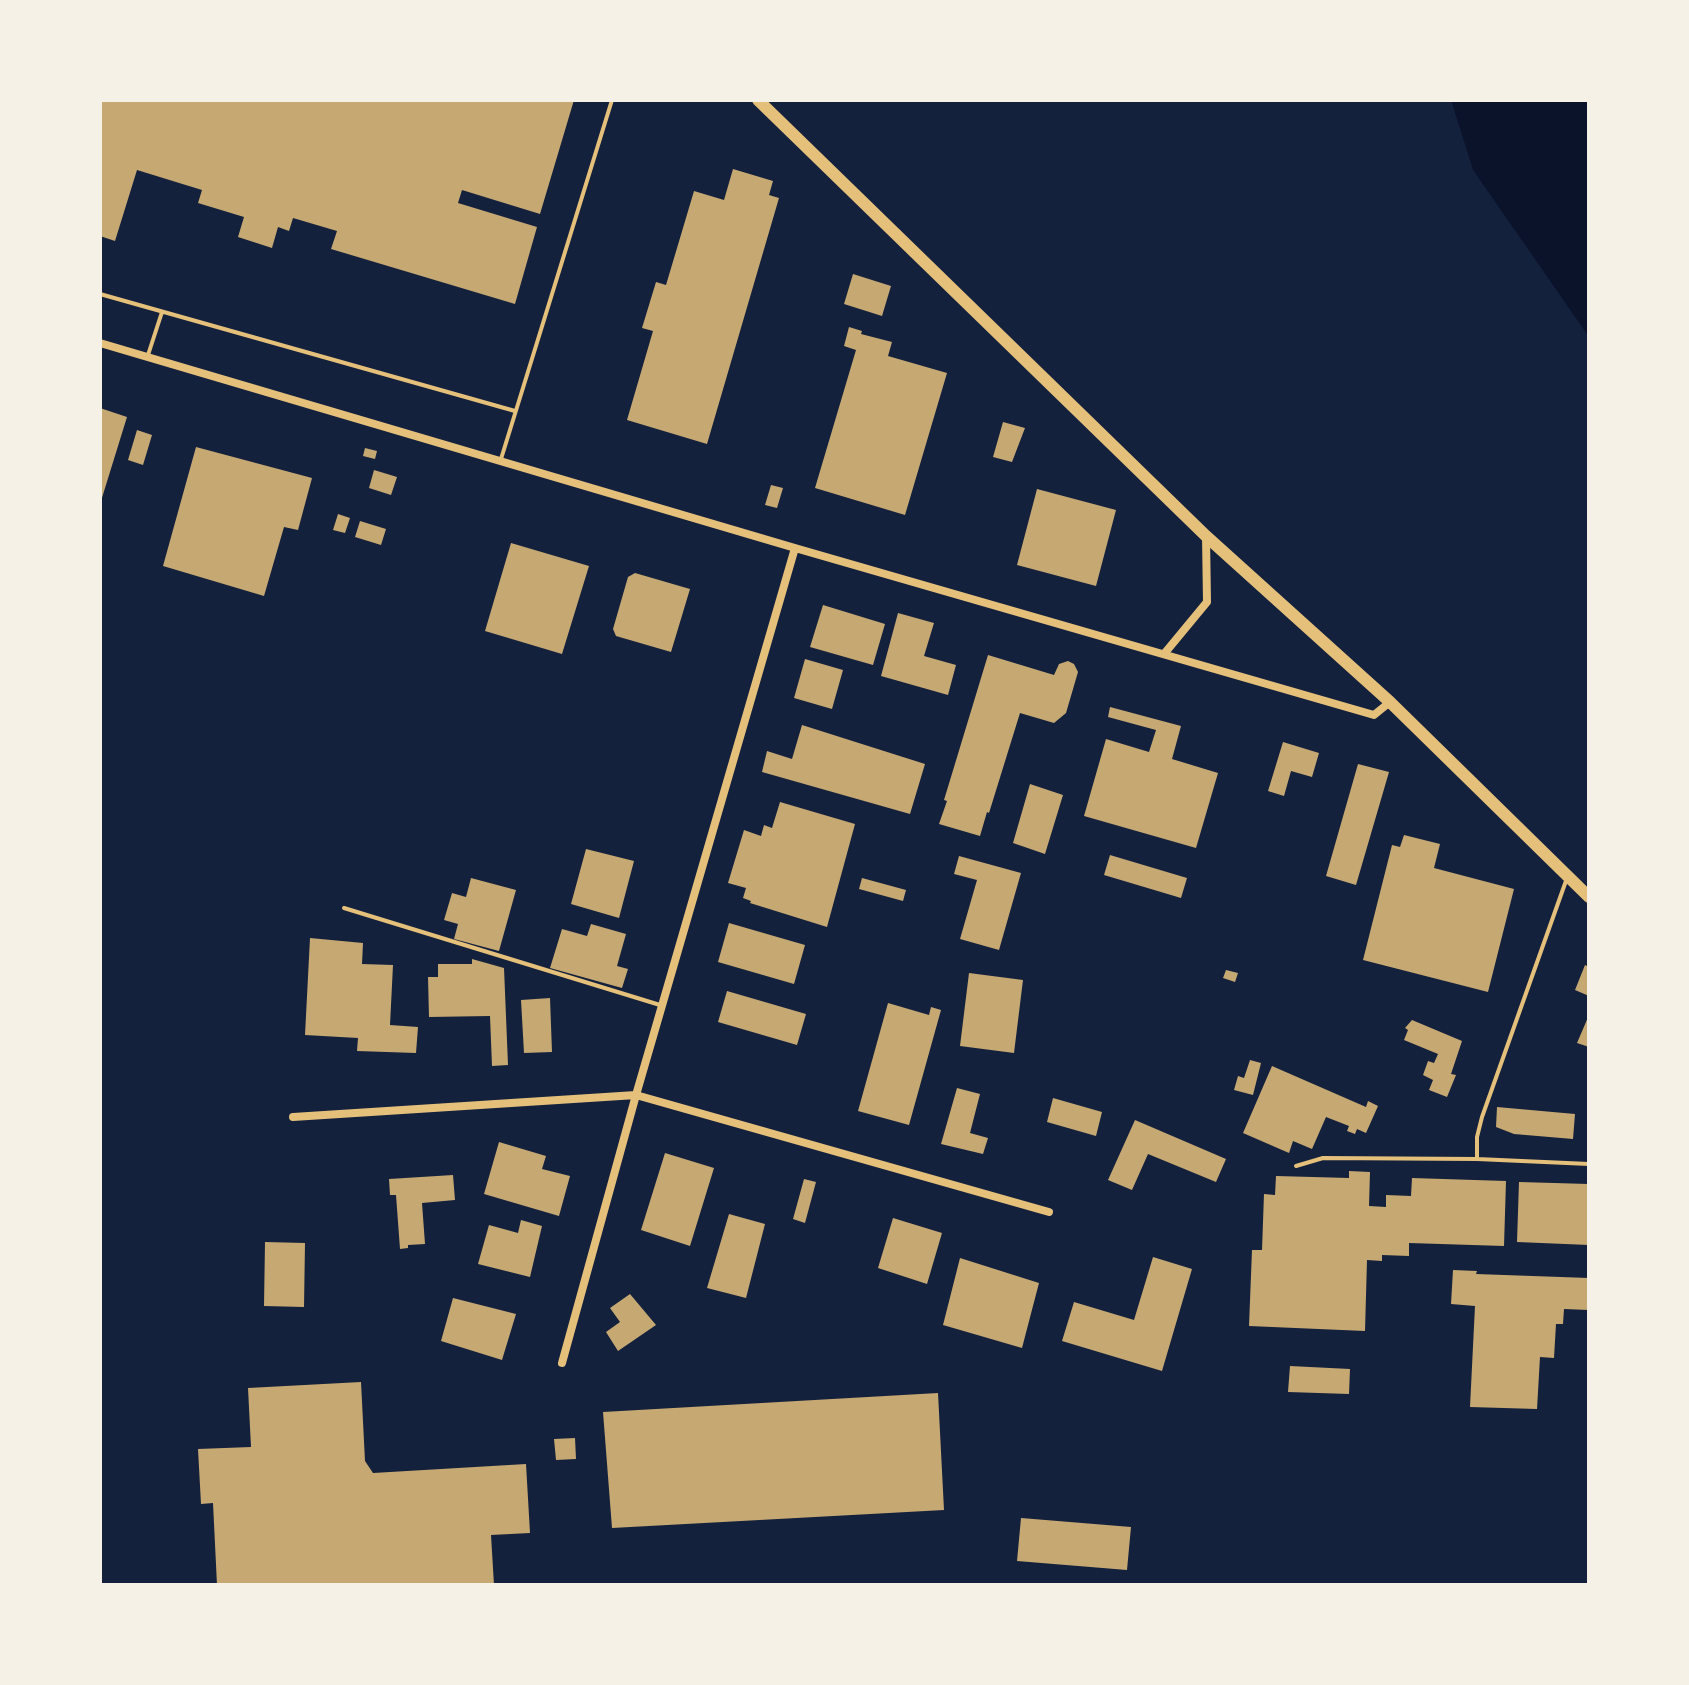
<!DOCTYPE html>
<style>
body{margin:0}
#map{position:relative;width:1689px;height:1685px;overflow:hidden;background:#14213d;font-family:Montserrat,sans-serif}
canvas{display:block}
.frame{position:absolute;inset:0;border:102px solid #f6f1e7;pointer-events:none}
</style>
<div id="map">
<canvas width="1689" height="1685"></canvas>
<div class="frame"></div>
</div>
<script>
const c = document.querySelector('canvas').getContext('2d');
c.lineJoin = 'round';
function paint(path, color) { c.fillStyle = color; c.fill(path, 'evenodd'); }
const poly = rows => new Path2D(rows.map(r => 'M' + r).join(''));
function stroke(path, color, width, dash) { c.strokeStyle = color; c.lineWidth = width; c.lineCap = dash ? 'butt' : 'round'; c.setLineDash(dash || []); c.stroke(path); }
paint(poly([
 [1451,100,1589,100,1589,337,1473,170]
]), '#0b132b');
paint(poly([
 [100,100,574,100,540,214,462,190,458,203,537,227,515,304,331,249,337,231,293,218,289,231,278,227,272,248,238,237,244,217,198,203,202,190,137,170,115,241,100,236],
 [733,169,773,181,769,195,779,198,707,444,627,420,653,331,642,328,656,282,666,285,694,191,724,200],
 [853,274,891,286,882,316,844,304],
 [849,327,862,331,861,334,892,342,888,356,947,373,905,515,815,488,856,350,844,346],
 [100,408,127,417,101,501,100,501],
 [1003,422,1025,428,1012,462,993,457],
 [137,430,152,435,143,465,128,460],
 [196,447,312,478,298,530,284,527,264,596,163,566],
 [365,448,377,451,375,459,363,456],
 [374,470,397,477,391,495,369,488],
 [771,485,783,488,777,508,765,505],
 [1037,489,1116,510,1096,586,1017,565],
 [338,514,350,518,345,533,333,530],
 [360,521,386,529,381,545,355,537],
 [511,543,589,566,562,654,485,631],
 [635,573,690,589,671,652,616,636,613,629,628,577],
 [823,605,885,624,873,665,810,647],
 [898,613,934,623,924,656,956,665,948,695,881,676],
 [988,655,1054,675,1059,664,1068,661,1074,664,1078,672,1066,713,1054,723,1020,713,989,813,987,812,980,836,939,824,947,801,944,800],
 [805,659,843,670,832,709,794,698],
 [1110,707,1181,726,1172,759,1218,773,1196,848,1084,816,1106,739,1149,752,1156,730,1108,717],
 [802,725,925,764,910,814,762,772,767,751,792,759],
 [1283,742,1319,753,1312,777,1291,771,1284,796,1268,791],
 [1358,764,1389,772,1356,885,1326,876],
 [1030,784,1063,795,1045,854,1013,843],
 [780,802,855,824,827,927,750,903,751,901,743,898,746,888,728,883,744,830,761,836,764,825,772,828],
 [1404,835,1440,844,1434,868,1514,889,1488,992,1363,960,1392,845,1400,847],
 [586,849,634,861,619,918,571,904],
 [1110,855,1187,878,1181,898,1104,875],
 [959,856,1021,873,999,950,960,939,977,880,954,874],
 [471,878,516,890,499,951,454,939,458,924,444,920,452,893,466,897],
 [862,878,906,890,903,901,859,889],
 [729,923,805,945,794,984,718,962],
 [591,924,626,934,617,966,628,969,622,988,550,968,562,929,587,936],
 [310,938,363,943,362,964,393,965,390,1025,418,1027,416,1053,357,1051,358,1038,305,1035],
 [472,959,504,968,508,1065,492,1066,490,1016,429,1017,428,977,438,977,438,964,472,964],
 [1585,965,1589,967,1589,996,1575,990],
 [1226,970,1238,973,1235,982,1223,978],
 [969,973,1023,980,1014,1053,960,1046],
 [727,991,806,1014,797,1045,718,1022],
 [550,998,552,1052,524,1053,521,1000],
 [888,1003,929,1015,931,1007,941,1010,909,1125,858,1111],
 [1589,1015,1589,1047,1577,1043],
 [1412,1020,1462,1041,1451,1074,1456,1075,1447,1097,1429,1090,1433,1080,1423,1075,1428,1061,1434,1063,1438,1054,1404,1040,1408,1030,1405,1028],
 [1250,1060,1261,1063,1253,1095,1234,1090,1238,1076,1244,1078],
 [1272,1066,1366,1107,1368,1101,1378,1106,1366,1133,1357,1129,1355,1134,1347,1131,1349,1126,1326,1117,1312,1149,1293,1141,1289,1153,1243,1133],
 [957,1088,980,1094,970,1133,988,1138,983,1154,941,1144],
 [1053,1098,1102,1112,1096,1136,1047,1122],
 [1497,1107,1575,1114,1573,1139,1514,1134,1496,1127],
 [1135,1120,1226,1159,1216,1182,1148,1154,1132,1190,1108,1180],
 [499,1142,546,1156,542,1169,570,1176,559,1216,484,1194],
 [665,1153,714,1168,690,1246,641,1230],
 [1349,1171,1370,1172,1369,1206,1386,1207,1386,1195,1411,1196,1412,1178,1506,1181,1504,1246,1409,1243,1409,1256,1382,1255,1382,1261,1367,1260,1365,1331,1249,1326,1252,1250,1262,1250,1264,1194,1275,1195,1276,1176,1349,1178],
 [453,1175,455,1200,422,1203,425,1244,408,1245,408,1248,400,1249,396,1195,390,1195,389,1179],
 [804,1179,816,1182,805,1223,793,1219],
 [1519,1182,1589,1184,1589,1245,1517,1242],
 [729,1214,765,1224,746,1298,707,1288],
 [893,1218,942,1233,927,1284,878,1268],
 [521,1220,542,1226,530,1277,478,1264,489,1225,518,1233],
 [265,1242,305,1243,304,1307,264,1306],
 [1153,1257,1192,1269,1162,1371,1062,1341,1074,1302,1134,1320],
 [960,1258,1039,1283,1022,1348,943,1325],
 [1453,1270,1477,1271,1476,1274,1589,1278,1589,1310,1564,1309,1563,1324,1556,1324,1554,1358,1540,1357,1537,1409,1470,1407,1475,1306,1451,1304],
 [630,1294,656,1325,618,1351,606,1332,620,1322,610,1308],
 [453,1298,516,1314,502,1360,441,1341],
 [1290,1366,1350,1369,1349,1394,1288,1392],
 [361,1382,365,1461,373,1473,526,1464,530,1533,491,1535,494,1585,217,1585,213,1503,201,1504,198,1449,251,1447,248,1388],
 [938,1393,944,1510,612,1528,603,1412],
 [575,1438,576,1459,556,1460,554,1439],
 [1021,1518,1131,1527,1127,1570,1017,1561]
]), '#c6a872');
stroke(poly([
 [100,294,515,411],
 [148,355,162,312],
 [501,459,612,100],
 [1567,878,1482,1117,1477,1137,1477,1159,1589,1164],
 [344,908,660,1005],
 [1296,1166,1323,1158,1477,1159]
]), '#e5c07b', 4);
stroke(poly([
 [100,343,795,548,1374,715,1390,702],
 [1164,654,1207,602,1206,536],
 [293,1117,636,1095,1049,1212],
 [562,1363,636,1095,795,548]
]), '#e5c07b', 8);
stroke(poly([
 [758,100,1206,536,1390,702,1589,897]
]), '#e5c07b', 12);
</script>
